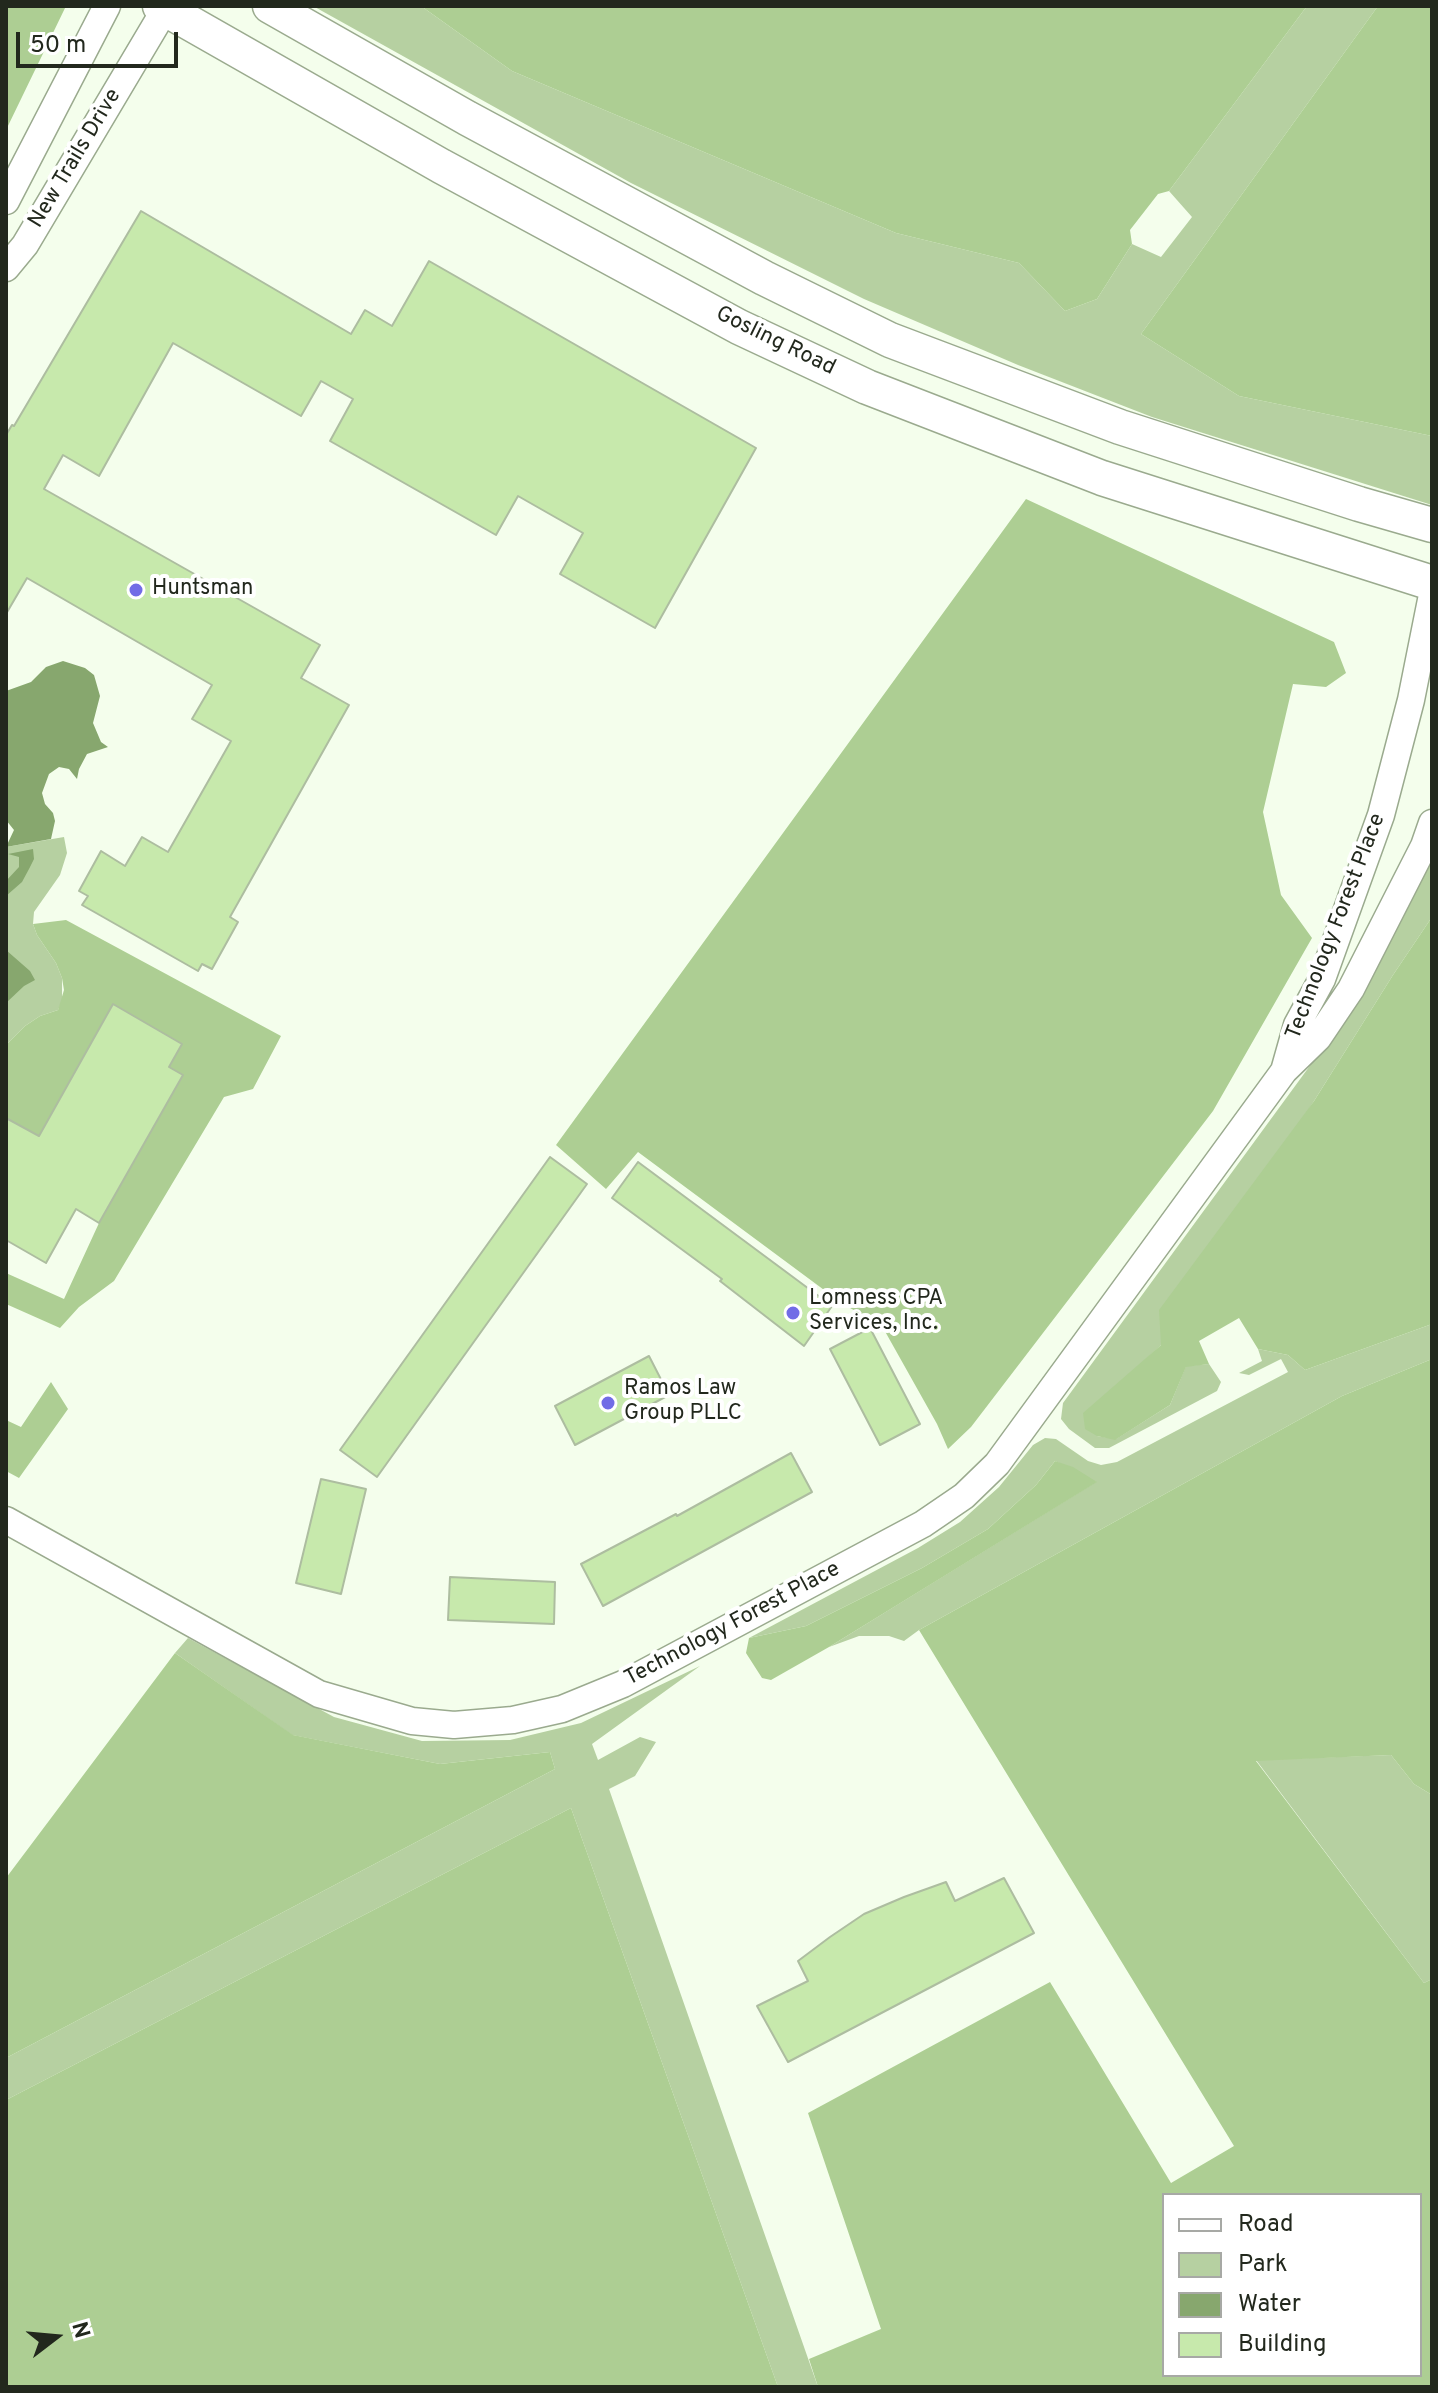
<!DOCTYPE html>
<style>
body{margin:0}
#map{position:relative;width:1438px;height:2393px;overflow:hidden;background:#f4feec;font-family:Overpass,sans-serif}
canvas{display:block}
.frame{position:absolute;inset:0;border:8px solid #22281d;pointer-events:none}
.legend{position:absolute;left:1162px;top:2193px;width:260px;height:184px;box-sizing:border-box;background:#fff;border:2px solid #a7a9a5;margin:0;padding:10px 14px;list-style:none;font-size:24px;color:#22281d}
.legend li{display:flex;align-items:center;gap:16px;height:40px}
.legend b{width:40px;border:2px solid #a7a9a5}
.north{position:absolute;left:16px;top:2297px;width:80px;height:80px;-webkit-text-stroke:6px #fff;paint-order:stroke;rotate:74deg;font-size:22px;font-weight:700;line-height:32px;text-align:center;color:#22281d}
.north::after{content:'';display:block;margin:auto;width:28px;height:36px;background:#22281d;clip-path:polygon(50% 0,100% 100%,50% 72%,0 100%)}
.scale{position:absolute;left:16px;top:32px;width:162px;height:36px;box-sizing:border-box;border:4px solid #22281d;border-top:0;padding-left:10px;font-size:24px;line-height:28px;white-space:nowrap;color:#22281d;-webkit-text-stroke:6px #fff;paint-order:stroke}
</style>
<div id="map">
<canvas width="1438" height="2393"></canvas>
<div class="frame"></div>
<ul class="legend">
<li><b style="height:10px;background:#fff"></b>Road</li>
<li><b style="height:22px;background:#b6d0a1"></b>Park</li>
<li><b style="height:22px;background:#87a76e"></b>Water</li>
<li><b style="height:22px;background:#c7e9ac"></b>Building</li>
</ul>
<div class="north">N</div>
<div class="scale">50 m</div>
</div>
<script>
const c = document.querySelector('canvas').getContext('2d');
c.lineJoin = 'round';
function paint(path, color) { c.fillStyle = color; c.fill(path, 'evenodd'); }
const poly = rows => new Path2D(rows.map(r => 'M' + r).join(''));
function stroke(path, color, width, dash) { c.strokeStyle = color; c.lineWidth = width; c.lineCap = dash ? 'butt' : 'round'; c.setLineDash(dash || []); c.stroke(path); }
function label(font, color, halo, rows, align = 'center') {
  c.font = font + ' Overpass,sans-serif'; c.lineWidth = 8; c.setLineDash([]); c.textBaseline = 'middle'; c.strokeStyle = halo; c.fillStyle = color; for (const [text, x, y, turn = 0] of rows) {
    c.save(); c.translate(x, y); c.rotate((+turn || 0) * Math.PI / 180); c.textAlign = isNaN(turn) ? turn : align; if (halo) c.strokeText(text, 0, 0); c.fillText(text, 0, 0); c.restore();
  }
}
paint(poly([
 [313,6,421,6,512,71,896,233,1019,263,1065,311,1097,299,1132,244,1161,257,1192,217,1169,191,1307,6,1378,6,1141,334,1239,396,1432,436,1432,505,1152,417,1018,365,864,299,631,183],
 [64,837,67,853,60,875,34,912,33,924,37,935,56,963,62,978,62,1001,58,1010,40,1016,25,1026,6,1045,6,847],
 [1432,851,1432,917,1393,975,1161,1345,1141,1364,1097,1436,1116,1439,1170,1405,1186,1366,1209,1364,1221,1382,1217,1391,1109,1448,1095,1448,1069,1429,1061,1419,1063,1403,1339,1026],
 [1432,1324,1432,1359,1342,1396,919,1630,904,1641,889,1636,859,1636,829,1647,1096,1482,1055,1461,1036,1485,988,1529,922,1568,806,1626,749,1638,918,1548,960,1522,999,1487,1033,1445,1045,1438,1056,1439,1088,1461,1101,1465,1117,1462,1288,1372,1281,1359,1249,1375,1239,1373,1262,1361,1258,1349,1288,1355,1305,1370],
 [188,1638,334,1717,422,1741,510,1740,581,1723,700,1666,592,1744,598,1760,640,1737,656,1742,635,1776,609,1789,818,2387,778,2387,571,1808,6,2100,6,2058,555,1769,550,1752,440,1764,292,1735,175,1653],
 [1391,1755,1414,1784,1432,1795,1432,1979,1424,1983,1256,1760]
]), '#b6d0a1');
paint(poly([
 [6,6,66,6,6,130],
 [421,6,1307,6,1169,191,1158,194,1130,230,1132,244,1097,299,1065,311,1019,263,896,233,512,71],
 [1378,6,1432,6,1432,436,1239,396,1141,334],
 [1026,499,1334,642,1346,673,1326,687,1293,684,1263,812,1281,895,1312,938,1213,1111,971,1427,948,1449,937,1424,882,1326,843,1304,638,1152,606,1189,556,1145],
 [1432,917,1432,1324,1305,1370,1288,1355,1258,1349,1239,1318,1199,1341,1209,1364,1186,1367,1170,1405,1115,1440,1097,1436,1085,1429,1083,1413,1161,1345,1159,1310,1314,1101,1393,975],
 [66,920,281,1036,253,1089,224,1097,114,1281,79,1307,60,1328,6,1304,6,1273,64,1299,99,1223,182,1075,169,1067,182,1044,113,1005,39,1136,8,1119,6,1122,6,1045,25,1026,40,1016,58,1010,64,990,62,978,56,963,37,935,33,924],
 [1432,1359,1432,1795,1414,1784,1391,1755,1256,1761,1424,1983,1432,1979,1432,2387,818,2387,809,2359,881,2329,808,2113,1050,1982,1171,2183,1234,2146,919,1630,1342,1396],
 [1164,2195,1420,2195,1420,2375,1164,2375],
 [51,1382,68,1409,19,1478,6,1471,6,1420,21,1427],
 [1055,1461,1073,1467,1097,1482,829,1647,771,1680,762,1678,746,1653,749,1638,806,1626,922,1568,988,1529,1036,1485],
 [175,1653,293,1735,440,1764,550,1752,555,1769,6,2058,6,1878],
 [571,1808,778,2387,6,2387,6,2100]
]), '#adce93');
paint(poly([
 [63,661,85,668,94,675,100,696,93,723,101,742,108,747,87,754,79,769,77,779,69,769,59,767,49,774,42,793,45,804,53,813,55,821,51,839,6,847,14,830,6,820,6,691,31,682,46,667],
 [33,849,34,859,29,869,22,882,6,896,6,881,19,867,19,857,8,854],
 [6,950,30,971,35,980,24,986,6,1003]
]), '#87a76e');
const building = poly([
 [141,211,351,334,365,310,392,326,429,261,756,448,655,628,560,574,583,533,518,496,496,535,330,441,353,399,321,381,301,416,173,343,99,476,63,455,44,489,320,645,301,678,349,705,230,917,238,922,212,969,202,964,198,971,82,905,88,896,79,891,101,851,125,866,142,837,168,852,231,741,192,719,212,685,27,578,6,614,6,435,12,425,14,426,141,211],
 [113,1004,182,1044,169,1067,183,1075,99,1223,76,1209,46,1263,6,1240,6,1118,39,1136,113,1004],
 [550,1157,587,1184,377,1477,340,1450,550,1157],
 [638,1162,832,1306,804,1346,720,1281,722,1279,612,1198,638,1162],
 [870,1328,920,1424,880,1445,830,1349,870,1328],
 [649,1356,669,1395,575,1445,555,1406,649,1356],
 [791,1453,812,1492,603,1606,581,1564,676,1514,677,1516,791,1453],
 [321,1479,366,1489,341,1594,296,1583,321,1479],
 [450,1577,555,1582,554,1624,448,1620,450,1577],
 [1004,1878,1034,1933,788,2062,757,2006,808,1981,798,1961,830,1937,864,1914,904,1897,946,1882,955,1901,1004,1878]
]);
paint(building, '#c7e9ac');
stroke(building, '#adbda0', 2);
const minor = poly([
 [6,201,107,6],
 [6,268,25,245,167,6],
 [1284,1071,1297,1025,1322,979,1381,815,1411,700,1432,595],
 [6,1520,319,1694,412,1721,454,1725,513,1720,562,1709,623,1684,923,1524,964,1496,997,1464,1284,1071,1318,1038,1351,989,1424,846,1432,823]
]);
const major = poly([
 [160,6,441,166,739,327,867,387,1102,478,1432,583],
 [270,6,467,118,764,278,890,340,1120,427,1359,504,1432,525]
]);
stroke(minor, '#9aaa8e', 29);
stroke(major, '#9aaa8e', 37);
stroke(minor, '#fff', 26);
stroke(major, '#fff', 34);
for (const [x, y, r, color] of [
 [136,590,8,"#726ce6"],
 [793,1313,8,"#726ce6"],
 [608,1403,8,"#726ce6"]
]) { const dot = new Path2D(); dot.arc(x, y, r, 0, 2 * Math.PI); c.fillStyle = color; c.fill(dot); stroke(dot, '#fff', 3); }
label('22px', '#22281d', '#fff', [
 ["New Trails Drive",76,159,-59],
 ["Gosling Road",775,342,26],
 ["Technology Forest Place",1337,927,-69],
 ["Technology Forest Place",733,1625,-28]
]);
label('22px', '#22281d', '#fff', [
 ["Huntsman",152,590],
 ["Lomness CPA",809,1300],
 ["Services, Inc.",809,1325],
 ["Ramos Law",624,1390],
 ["Group PLLC",624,1415]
], 'left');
</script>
